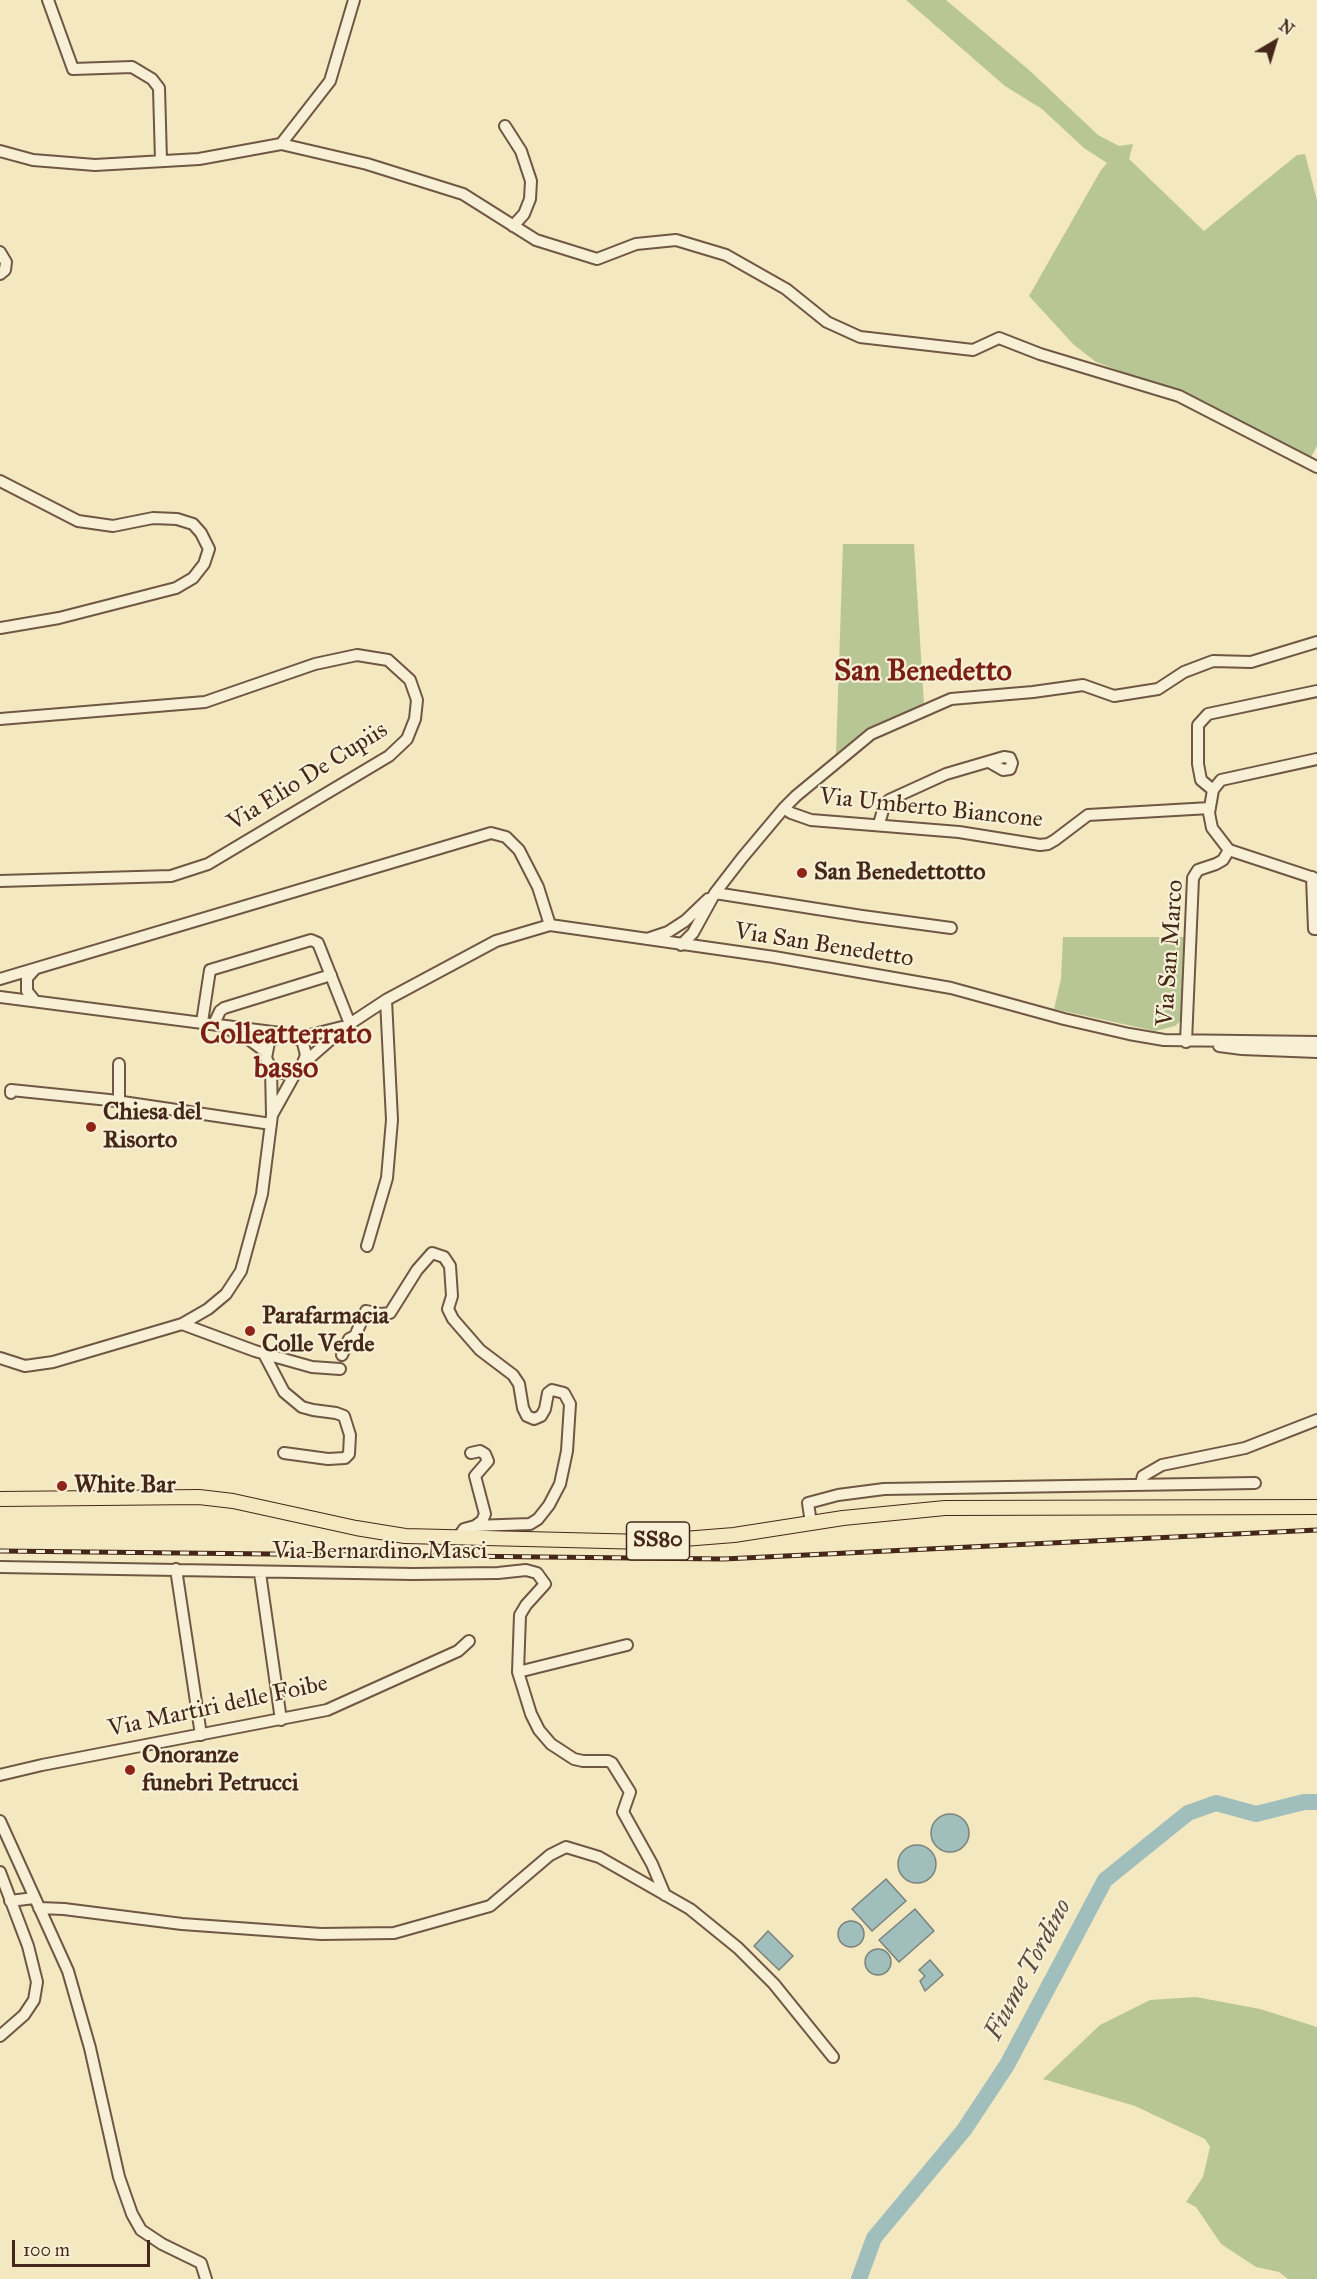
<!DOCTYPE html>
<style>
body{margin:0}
#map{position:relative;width:1317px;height:2279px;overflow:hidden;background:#f3e8c0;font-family:"IM FELL Great Primer",serif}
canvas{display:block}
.north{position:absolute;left:1245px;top:12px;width:60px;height:60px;-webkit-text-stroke:4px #f7f0d6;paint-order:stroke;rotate:38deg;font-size:16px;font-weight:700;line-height:24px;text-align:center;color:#452719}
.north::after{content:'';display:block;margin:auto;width:21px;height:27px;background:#452719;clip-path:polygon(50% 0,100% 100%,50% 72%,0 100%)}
.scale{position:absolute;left:12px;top:2240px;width:138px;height:27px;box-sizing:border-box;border:3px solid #452719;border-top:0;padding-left:8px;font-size:18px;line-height:21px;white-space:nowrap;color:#452719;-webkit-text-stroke:4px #f7f0d6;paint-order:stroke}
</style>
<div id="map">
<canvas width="1317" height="2279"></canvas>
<div class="north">N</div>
<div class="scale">100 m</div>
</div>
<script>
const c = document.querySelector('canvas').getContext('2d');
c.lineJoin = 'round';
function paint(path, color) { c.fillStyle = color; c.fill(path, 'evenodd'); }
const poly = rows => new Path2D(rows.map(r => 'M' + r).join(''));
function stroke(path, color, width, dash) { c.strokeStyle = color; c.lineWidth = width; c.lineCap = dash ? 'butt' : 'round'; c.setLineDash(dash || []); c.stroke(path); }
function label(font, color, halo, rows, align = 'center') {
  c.font = font + ' "IM FELL Great Primer",serif'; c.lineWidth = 4.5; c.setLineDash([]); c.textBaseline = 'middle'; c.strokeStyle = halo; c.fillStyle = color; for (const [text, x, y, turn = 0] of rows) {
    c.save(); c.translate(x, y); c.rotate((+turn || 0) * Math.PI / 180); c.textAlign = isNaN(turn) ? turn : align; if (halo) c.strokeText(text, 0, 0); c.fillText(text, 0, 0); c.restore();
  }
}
paint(poly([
 [906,0,946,0,1029,70,1098,135,1119,146,1133,144,1129,159,1204,231,1297,155,1305,154,1317,200,1317,446,1311,457,1157,385,1096,362,1074,345,1041,309,1029,296,1101,170,1107,163,1084,148,1042,109,1005,86],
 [843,544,914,544,924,704,866,730,836,754],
 [1063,937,1188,937,1185,1015,1181,1021,1175,1026,1155,1031,1054,1009,1061,979],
 [1196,1997,1260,2009,1317,2027,1317,2279,1288,2279,1279,2272,1256,2267,1221,2244,1196,2207,1186,2202,1203,2177,1210,2147,1205,2139,1135,2106,1043,2079,1100,2025,1150,2000]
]), '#b8c695');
const water = poly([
 '931 1833a19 19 0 1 1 38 0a19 19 0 1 1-38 0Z',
 '898 1864a19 19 0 1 1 38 0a19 19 0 1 1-38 0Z',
 [886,1879,906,1901,872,1931,852,1909,886,1879],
 [915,1909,934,1931,899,1962,879,1940,915,1909],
 '838 1934a13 13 0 1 1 26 0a13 13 0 1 1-26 0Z',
 [768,1931,793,1956,779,1970,754,1946,768,1931],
 '865 1962a13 13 0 1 1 26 0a13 13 0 1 1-26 0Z',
 [930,1960,943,1975,925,1991,920,1981,925,1976,919,1970,930,1960]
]);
paint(water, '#9fbebc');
stroke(water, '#7b827b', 1.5);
stroke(poly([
 [859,2279,874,2238,964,2130,1007,2065,1105,1880,1188,1813,1216,1803,1256,1814,1304,1802,1317,1802]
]), '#9fbebc', 16);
const minor = poly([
 [48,0,73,69,132,67,152,79,159,88,161,161],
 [505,126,521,151,531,181,530,199,524,214,513,226],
 [281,144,330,81,354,0],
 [0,151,33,160,95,165,199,159,281,144,367,164,463,194,536,240,597,259,636,244,676,240,726,255,786,289,827,322,860,337,973,350,999,338,1040,354,1179,396,1317,467],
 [0,252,6,262,5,270,0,274],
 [0,481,78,521,113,526,153,518,177,519,193,524,201,533,209,549,204,564,193,578,176,588,59,618,0,628],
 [0,719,205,702,315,664,357,655,388,660,410,680,417,700,415,719,407,739,389,756,208,864,171,876,0,881],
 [1317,759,1221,780,1213,790,1209,813,1212,828,1229,850,1317,879],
 [1213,790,1201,780,1198,764,1198,725,1208,714,1317,691],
 [784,808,791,813,811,820,959,832,1040,845,1048,844,1055,840,1088,815,1210,808],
 [879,824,883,810,889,800,946,774,1004,757,1010,758,1012,763,1010,769,1003,770,989,762],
 [1312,877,1314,929,1317,929],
 [715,893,862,916,951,928],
 [647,939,668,932,685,921,708,899],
 [681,945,693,933,715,893,742,858,784,808,796,796,871,734,951,699,1033,692,1083,685,1114,696,1158,689,1184,672,1213,661,1251,662,1317,642],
 [35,969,27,978,27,991,35,1001],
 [0,979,491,833,506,837,519,850,538,887,550,925],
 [0,997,288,1034,298,1038,303,1043,306,1055,301,1068,289,1074,276,1072,271,1068,266,1058,269,1042,283,1034],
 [202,1022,210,970,311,940,318,943,350,1024],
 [214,1024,220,1011,224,1008,331,975],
 [228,1029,247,1038,266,1052],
 [298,1038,342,1027],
 [1186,1042,1193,878,1198,870,1216,864,1223,860,1229,850],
 [1219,1046,1242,1049,1317,1052],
 [305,1062,345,1027,386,1000,496,941,550,925,774,957,951,988,1064,1019,1129,1034,1164,1040,1317,1042],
 [119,1064,119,1102],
 [11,1093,11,1090,109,1100,271,1124],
 [272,1115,296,1072],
 [367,1246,387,1178,392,1120,386,1000],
 [182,1324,255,1351,312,1367,340,1369],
 [264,1354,284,1392,302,1407,313,1410,336,1413,344,1416,350,1435,349,1454,345,1458,328,1459,284,1453],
 [342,1355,349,1339,355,1336,366,1311,381,1314,390,1313,417,1270,432,1253,444,1257,450,1266,452,1296,448,1309,453,1319,480,1350,513,1375,519,1384,523,1408,527,1416,534,1419,541,1416,545,1409,548,1393,552,1390,564,1393,570,1404,567,1451,560,1484,549,1505,538,1519,530,1524,475,1526,464,1529,458,1538],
 [0,1358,25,1366,53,1362,182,1324,208,1309,226,1294,241,1271,262,1194,272,1115,271,1068],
 [471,1453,480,1451,485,1454,488,1461,475,1476,485,1514,482,1521,475,1526],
 [1141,1484,1143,1476,1162,1465,1245,1448,1317,1420],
 [811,1523,808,1503,838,1495,884,1489,1255,1483],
 [0,1567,413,1574,498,1573,526,1570,537,1573,545,1584,526,1605,520,1615,518,1672,627,1645],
 [176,1569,201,1735],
 [260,1573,281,1720],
 [518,1672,531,1714,539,1730,551,1744,574,1759,583,1761,608,1761,612,1763,630,1792,623,1812,652,1864,665,1895],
 [0,1775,42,1765,327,1710,458,1651,469,1641],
 [0,1821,68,1971,90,2048,119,2177,132,2214,141,2230,162,2244,201,2263,206,2279],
 [0,1872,28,1946,37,1982,34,2000,24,2015,0,2036],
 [10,1901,34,1898],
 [39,1908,64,1909,182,1924,321,1934,394,1933,490,1906,550,1855,566,1847,599,1857,690,1909,738,1948,774,1984,833,2057]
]);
const major = poly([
 [0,1499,199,1497,233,1501,356,1528,405,1536,646,1542,734,1535,843,1518,945,1508,1317,1507]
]);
stroke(minor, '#705743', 14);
stroke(major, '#452719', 16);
stroke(minor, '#f7f0d6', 10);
stroke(major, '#f3e8c0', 14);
const rail = poly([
 [0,1551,724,1559,1317,1530]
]);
stroke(rail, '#452719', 5);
stroke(rail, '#f7f0d6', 3, [9]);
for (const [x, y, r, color] of [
 [802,873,6,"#8f2418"],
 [91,1127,6,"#8f2418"],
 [250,1331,6,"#8f2418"],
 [62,1486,6,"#8f2418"],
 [130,1770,6,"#8f2418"]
]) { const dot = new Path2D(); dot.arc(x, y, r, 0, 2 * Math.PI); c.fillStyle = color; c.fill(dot); stroke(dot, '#f7f0d6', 2); }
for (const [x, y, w] of [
 [658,1541,63]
]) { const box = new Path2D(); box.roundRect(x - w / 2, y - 19, w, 38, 4.5); c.fillStyle = '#f7f0d6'; c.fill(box); stroke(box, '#452719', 1.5); }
label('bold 22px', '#452719', null, [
 ["SS80",658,1541]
]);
label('24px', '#452719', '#f7f0d6', [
 ["Via Elio De Cupiis",308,777,-32],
 ["Via Umberto Biancone",931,809,6],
 ["Via San Benedetto",824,946,9],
 ["Via San Marco",1171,953,-86],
 ["Via Bernardino Masci",380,1552],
 ["Via Martiri delle Foibe",218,1707,-12]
]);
label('bold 24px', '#452719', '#f7f0d6', [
 ["San Benedettotto",814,873],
 ["Chiesa del",103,1113],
 ["Risorto",103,1141],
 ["Parafarmacia",262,1317],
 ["Colle Verde",262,1345],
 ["White Bar",74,1486],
 ["Onoranze",142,1756],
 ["funebri Petrucci",142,1784]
], 'left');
label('italic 26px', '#5c4d42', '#f7f0d6', [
 ["Fiume Tordino",1029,1970,-62]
]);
label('bold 30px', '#7a1f14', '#f7f0d6', [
 ["San Benedetto",923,673],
 ["Colleatterrato",286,1036],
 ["basso",286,1070]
]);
</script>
